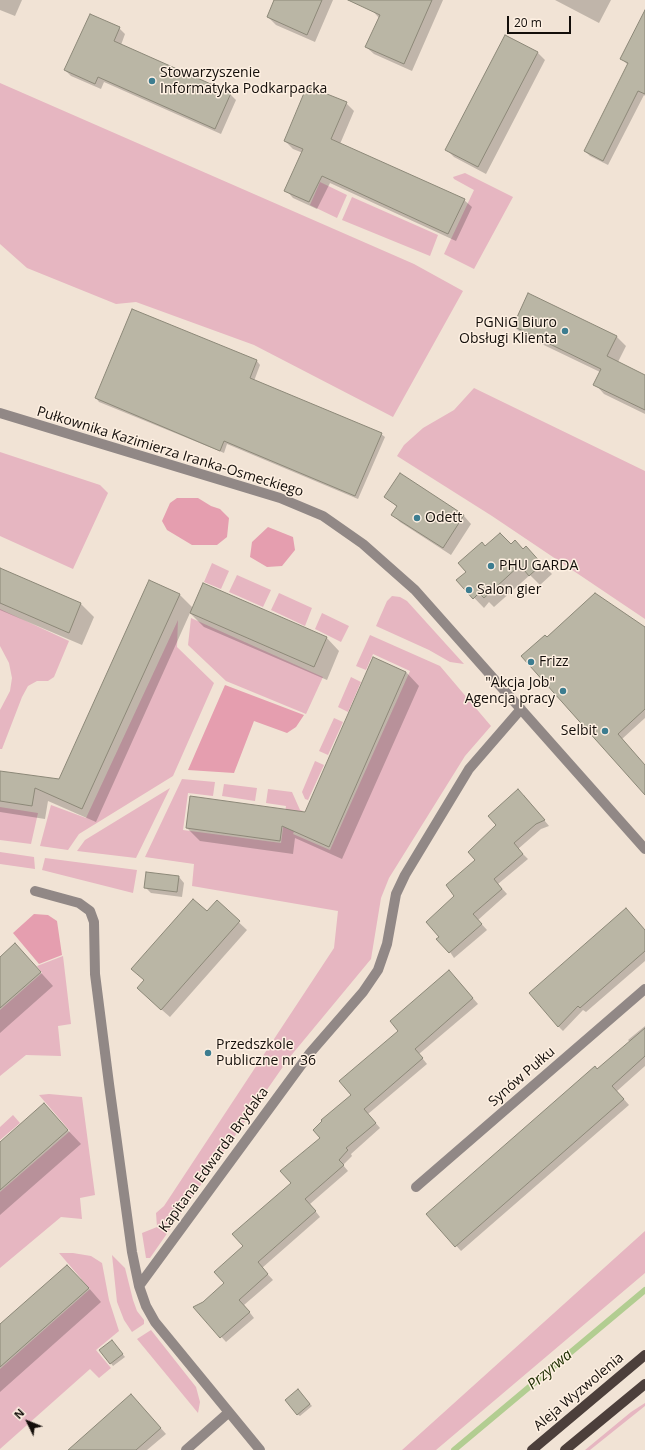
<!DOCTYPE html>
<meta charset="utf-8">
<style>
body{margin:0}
#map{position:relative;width:645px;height:1450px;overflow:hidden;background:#f1e3d5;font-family:"Open Sans",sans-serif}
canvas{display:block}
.north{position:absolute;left:8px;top:1402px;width:40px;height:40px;-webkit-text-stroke:3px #fef0e2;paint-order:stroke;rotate:313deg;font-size:11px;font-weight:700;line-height:16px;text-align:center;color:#130e0a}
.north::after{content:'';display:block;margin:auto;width:14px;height:18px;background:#130e0a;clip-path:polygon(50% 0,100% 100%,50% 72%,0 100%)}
.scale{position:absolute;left:507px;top:16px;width:64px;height:18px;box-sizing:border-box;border:2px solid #130e0a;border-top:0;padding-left:5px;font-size:12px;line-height:14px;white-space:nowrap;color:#130e0a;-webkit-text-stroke:3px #fef0e2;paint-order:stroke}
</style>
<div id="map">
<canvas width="645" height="1450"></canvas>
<div class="north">N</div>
<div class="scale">20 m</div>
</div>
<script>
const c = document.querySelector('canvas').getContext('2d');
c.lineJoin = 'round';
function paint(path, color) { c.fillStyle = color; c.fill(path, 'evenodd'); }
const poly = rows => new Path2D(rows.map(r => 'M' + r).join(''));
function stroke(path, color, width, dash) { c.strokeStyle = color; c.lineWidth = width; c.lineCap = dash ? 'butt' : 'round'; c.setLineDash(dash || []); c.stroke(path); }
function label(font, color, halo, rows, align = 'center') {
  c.font = font + ' "Open Sans",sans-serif'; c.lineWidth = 3; c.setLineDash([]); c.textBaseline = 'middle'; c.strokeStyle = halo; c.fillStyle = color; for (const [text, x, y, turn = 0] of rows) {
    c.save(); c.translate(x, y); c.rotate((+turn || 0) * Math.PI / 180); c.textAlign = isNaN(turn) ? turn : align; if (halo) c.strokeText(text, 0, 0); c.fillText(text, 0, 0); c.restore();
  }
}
paint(poly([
 [0,83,414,264,463,291,393,417,254,345,136,302,116,304,27,268,0,244],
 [465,173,513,197,474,269,444,254,474,190,454,179,453,177],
 [320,182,347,195,337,218,310,205],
 [352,197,438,235,430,256,342,220],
 [474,388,645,471,645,619,492,516,397,456,404,445,423,428,454,410],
 [0,452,100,485,108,493,73,569,0,536],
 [212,563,229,571,221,589,204,582],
 [237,575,271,590,263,607,229,592],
 [279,593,312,608,305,626,271,610],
 [392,596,400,597,407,601,464,664,450,662,429,650,376,626,387,601],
 [0,609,69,641,54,677,48,681,37,681,28,686,22,697,2,749,0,749,0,710,10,691,12,678,9,663,0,646],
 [322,613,349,626,341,642,315,629],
 [191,618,323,677,306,714,226,681,188,645],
 [178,620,177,647,214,683,173,776,79,834,68,850,40,846,51,805,86,818],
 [370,635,440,666,491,726,465,756,389,878,381,898,371,959,289,1058,150,1258,146,1258,142,1233,157,1227,156,1213,164,1206,334,948,338,911,192,886,194,864,145,857,182,779,215,782,213,796,188,793,183,830,281,843,286,806,266,803,268,789,292,792,300,810,303,811,293,834,330,850,410,671,373,654,366,670,356,666],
 [351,677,361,682,348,712,338,707],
 [334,718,343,722,328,755,319,751],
 [315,761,324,765,308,800,305,799,302,792],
 [224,784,257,788,255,801,222,796],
 [170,788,136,858,77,851,85,840],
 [0,807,38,813,31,844,0,840],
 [0,852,34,857,35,869,0,864],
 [45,858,137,870,133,893,42,870],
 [63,956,71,1024,58,1026,61,1056,26,1055,0,1076,0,1010,42,973,37,966],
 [49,1094,82,1097,95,1195,80,1198,82,1219,61,1217,0,1268,0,1192,70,1131,39,1095],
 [13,1115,20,1123,0,1140,0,1127],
 [645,1231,645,1273,436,1450,402,1450],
 [59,1253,73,1253,91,1256,102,1263,109,1300,119,1331,96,1350,111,1368,99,1378,90,1369,0,1449,0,1369,90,1289],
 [112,1255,125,1268,133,1300,137,1311,144,1320,144,1324,132,1332,124,1320,117,1302],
 [151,1330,196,1387,200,1402,198,1413,137,1339],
 [645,1403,645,1406,590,1450,585,1450,631,1412]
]), '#e6b6c1');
paint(poly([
 [177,498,198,498,211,506,220,509,229,518,227,537,217,545,192,545,167,530,162,521,170,503],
 [268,527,293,537,295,550,282,566,267,567,250,557,252,542],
 [225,685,304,715,296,727,287,733,254,721,234,773,188,770],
 [34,914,48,915,57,921,62,955,39,964,13,933]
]), '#e59eaf');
paint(poly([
 [0,0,22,0,15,16,0,10],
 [275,0,333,0,315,42,276,25,268,17],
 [376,0,443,0,412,71,374,54,366,47,379,18,372,10],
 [555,0,611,0,599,23],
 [90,15,119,28,125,34,121,45,230,94,236,100,221,134,104,82,101,89,71,76,65,70],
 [645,26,645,96,644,95,608,165,590,156,585,151,628,65,622,59],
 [538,53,545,60,486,174,454,157,446,149],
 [346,103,354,111,340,144,464,200,472,207,456,241,330,183,317,209,293,198,286,190,303,153,293,149,285,141],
 [132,310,257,361,260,365,254,381,381,434,385,437,358,499,227,444,224,453,99,402,96,398],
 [514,326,617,337,626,346,618,362,645,376,645,414,604,394,595,384,600,372,523,335],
 [401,474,464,516,471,524,451,555,400,522,393,515,397,507,386,497],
 [511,545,536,558,552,574,540,585,530,575,494,607,489,602,484,608,457,580,467,572,485,547],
 [0,569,81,604,94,617,82,645,0,610],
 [179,594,193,608,326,637,339,651,327,680,204,627,190,613,96,822,48,801,45,819,0,812,0,772,60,780],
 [645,628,645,718,622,739,645,766,645,793,547,638],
 [374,658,406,672,419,686,342,859,295,838,293,854,200,841,187,828,305,813],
 [524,795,549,826,541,829,518,849,528,859,498,884,507,894,478,920,487,930,454,958,440,937,456,896,498,825],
 [179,877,184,883,182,897,151,893,145,887],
 [217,902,247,930,170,1017,146,996],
 [645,931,645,961,586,1012,583,1010,563,1031,558,1026],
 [15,944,53,986,0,1033,0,958],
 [454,976,478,1004,419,1054,427,1064,368,1114,380,1128,351,1154,352,1156,343,1165,348,1171,310,1204,320,1217,262,1268,273,1280,244,1305,254,1318,226,1342,195,1307,203,1303,225,1284,244,1246,293,1183,321,1138,399,1031],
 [645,1026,645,1066,617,1091,629,1105,461,1251,428,1214,630,1042,628,1040],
 [44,1105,81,1144,0,1215,0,1144],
 [81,1279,101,1302,0,1392,0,1326],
 [114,1344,125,1357,113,1366,101,1351],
 [298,1391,312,1406,300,1416,297,1414],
 [136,1400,166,1434,147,1450,69,1450]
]), '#0003');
stroke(poly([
 [454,1450,645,1290]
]), '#b2cd91', 6);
const building = poly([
 [274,0,322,0,307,35,267,17,274,0],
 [348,0,432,0,404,64,365,47,380,15,348,0],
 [645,10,645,94,638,91,603,161,584,151,628,63,620,59,645,10],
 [90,14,120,27,114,41,231,93,215,129,98,77,95,84,64,70,90,14],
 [505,35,538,52,478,167,445,150,505,35],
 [307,86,347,102,331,139,465,199,448,234,322,176,309,202,284,191,303,149,284,141,307,86],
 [528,293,617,336,607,356,645,375,645,410,593,385,601,369,513,326,528,293],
 [132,309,257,360,250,378,382,433,355,496,224,441,220,451,95,398,132,309],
 [400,473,464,515,443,548,391,515,397,506,384,497,400,473],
 [500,533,511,544,515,540,523,549,526,546,542,564,529,576,520,565,484,598,479,593,473,599,456,580,466,572,458,563,482,542,485,546,500,533],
 [0,568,81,603,69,633,0,603,0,568],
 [149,580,180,594,82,809,35,788,32,806,0,801,0,771,59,779,149,580],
 [203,583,327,637,314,667,190,613,203,583],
 [595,593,645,627,645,709,618,734,645,765,645,795,521,656,545,635,547,637,595,593],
 [373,657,406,672,329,847,282,826,280,841,186,828,190,796,305,812,373,657],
 [518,789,545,820,536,824,514,843,523,854,494,879,502,889,473,914,482,924,449,953,436,939,439,937,426,922,454,896,446,885,475,860,468,852,496,825,488,816,518,789],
 [146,872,179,876,177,892,144,888,146,872],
 [193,899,207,911,217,900,240,921,161,1010,137,988,144,980,131,969,193,899],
 [626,908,645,930,645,951,580,1008,578,1006,558,1027,529,993,626,908],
 [15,943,41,972,0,1008,0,957,15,943],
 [449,970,473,998,415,1049,423,1058,364,1109,376,1123,346,1148,348,1150,339,1160,344,1165,305,1199,316,1211,258,1262,268,1274,239,1300,250,1312,220,1338,193,1307,203,1302,224,1283,214,1272,243,1246,232,1234,291,1183,280,1171,320,1138,313,1130,322,1121,321,1120,351,1095,339,1081,398,1031,390,1021,449,970],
 [645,1028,645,1056,612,1086,624,1099,455,1247,426,1214,595,1066,597,1069,645,1028],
 [44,1103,68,1130,0,1190,0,1142,44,1103],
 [67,1265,89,1288,0,1367,0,1324,67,1265],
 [112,1340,123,1354,110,1364,99,1350,112,1340],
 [298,1389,310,1404,297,1415,285,1400,298,1389],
 [131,1394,161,1428,136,1450,68,1450,131,1394]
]);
paint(building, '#bab6a5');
stroke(building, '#8c8878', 1);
stroke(poly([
 [0,413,280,498,323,516,363,544,415,590,645,849],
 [35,891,79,903,90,911,94,922,95,974,109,1084,132,1252,139,1286,146,1306,155,1322,260,1450],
 [416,1187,645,989],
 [139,1286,310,1053,363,992,378,970,387,944,396,894,405,875,469,769,521,709],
 [186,1450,228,1413]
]), '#918886', 10);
stroke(poly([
 [532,1450,645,1355],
 [565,1450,645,1384]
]), '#4c3f3b', 10);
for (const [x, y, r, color] of [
 [152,81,4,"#3d7d90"],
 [565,331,4,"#3d7d90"],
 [417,518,4,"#3d7d90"],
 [491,566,4,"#3d7d90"],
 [469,590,4,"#3d7d90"],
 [531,662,4,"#3d7d90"],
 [563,691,4,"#3d7d90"],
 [605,731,4,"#3d7d90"],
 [208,1053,4,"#3d7d90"]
]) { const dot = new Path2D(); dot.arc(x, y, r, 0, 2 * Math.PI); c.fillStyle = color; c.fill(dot); stroke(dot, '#fef0e2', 1.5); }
label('14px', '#130e0a', '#fef0e2', [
 ["Stowarzyszenie",160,73],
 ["Informatyka Podkarpacka",160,89],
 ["PGNiG Biuro",557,323,"right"],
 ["Obsługi Klienta",557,339,"right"],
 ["Odett",425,518],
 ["PHU GARDA",499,566],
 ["Salon gier",477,590],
 ["Frizz",539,662],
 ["\"Akcja Job\"",555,683,"right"],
 ["Agencja pracy",555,699,"right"],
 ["Selbit",597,731,"right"],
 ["Przedszkole",216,1045],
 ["Publiczne nr 36",216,1061]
], 'left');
label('14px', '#130e0a', '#fef0e2', [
 ["Pułkownika Kazimierza Iranka-Osmeckiego",170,452,17],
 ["Synów Pułku",522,1077,-41],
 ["Kapitana Edwarda Brydaka",214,1160,-54],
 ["Aleja Wyzwolenia",579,1392,-40]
]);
label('italic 15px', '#203003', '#fef0e2', [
 ["Przyrwa",550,1370,-40]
]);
</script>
